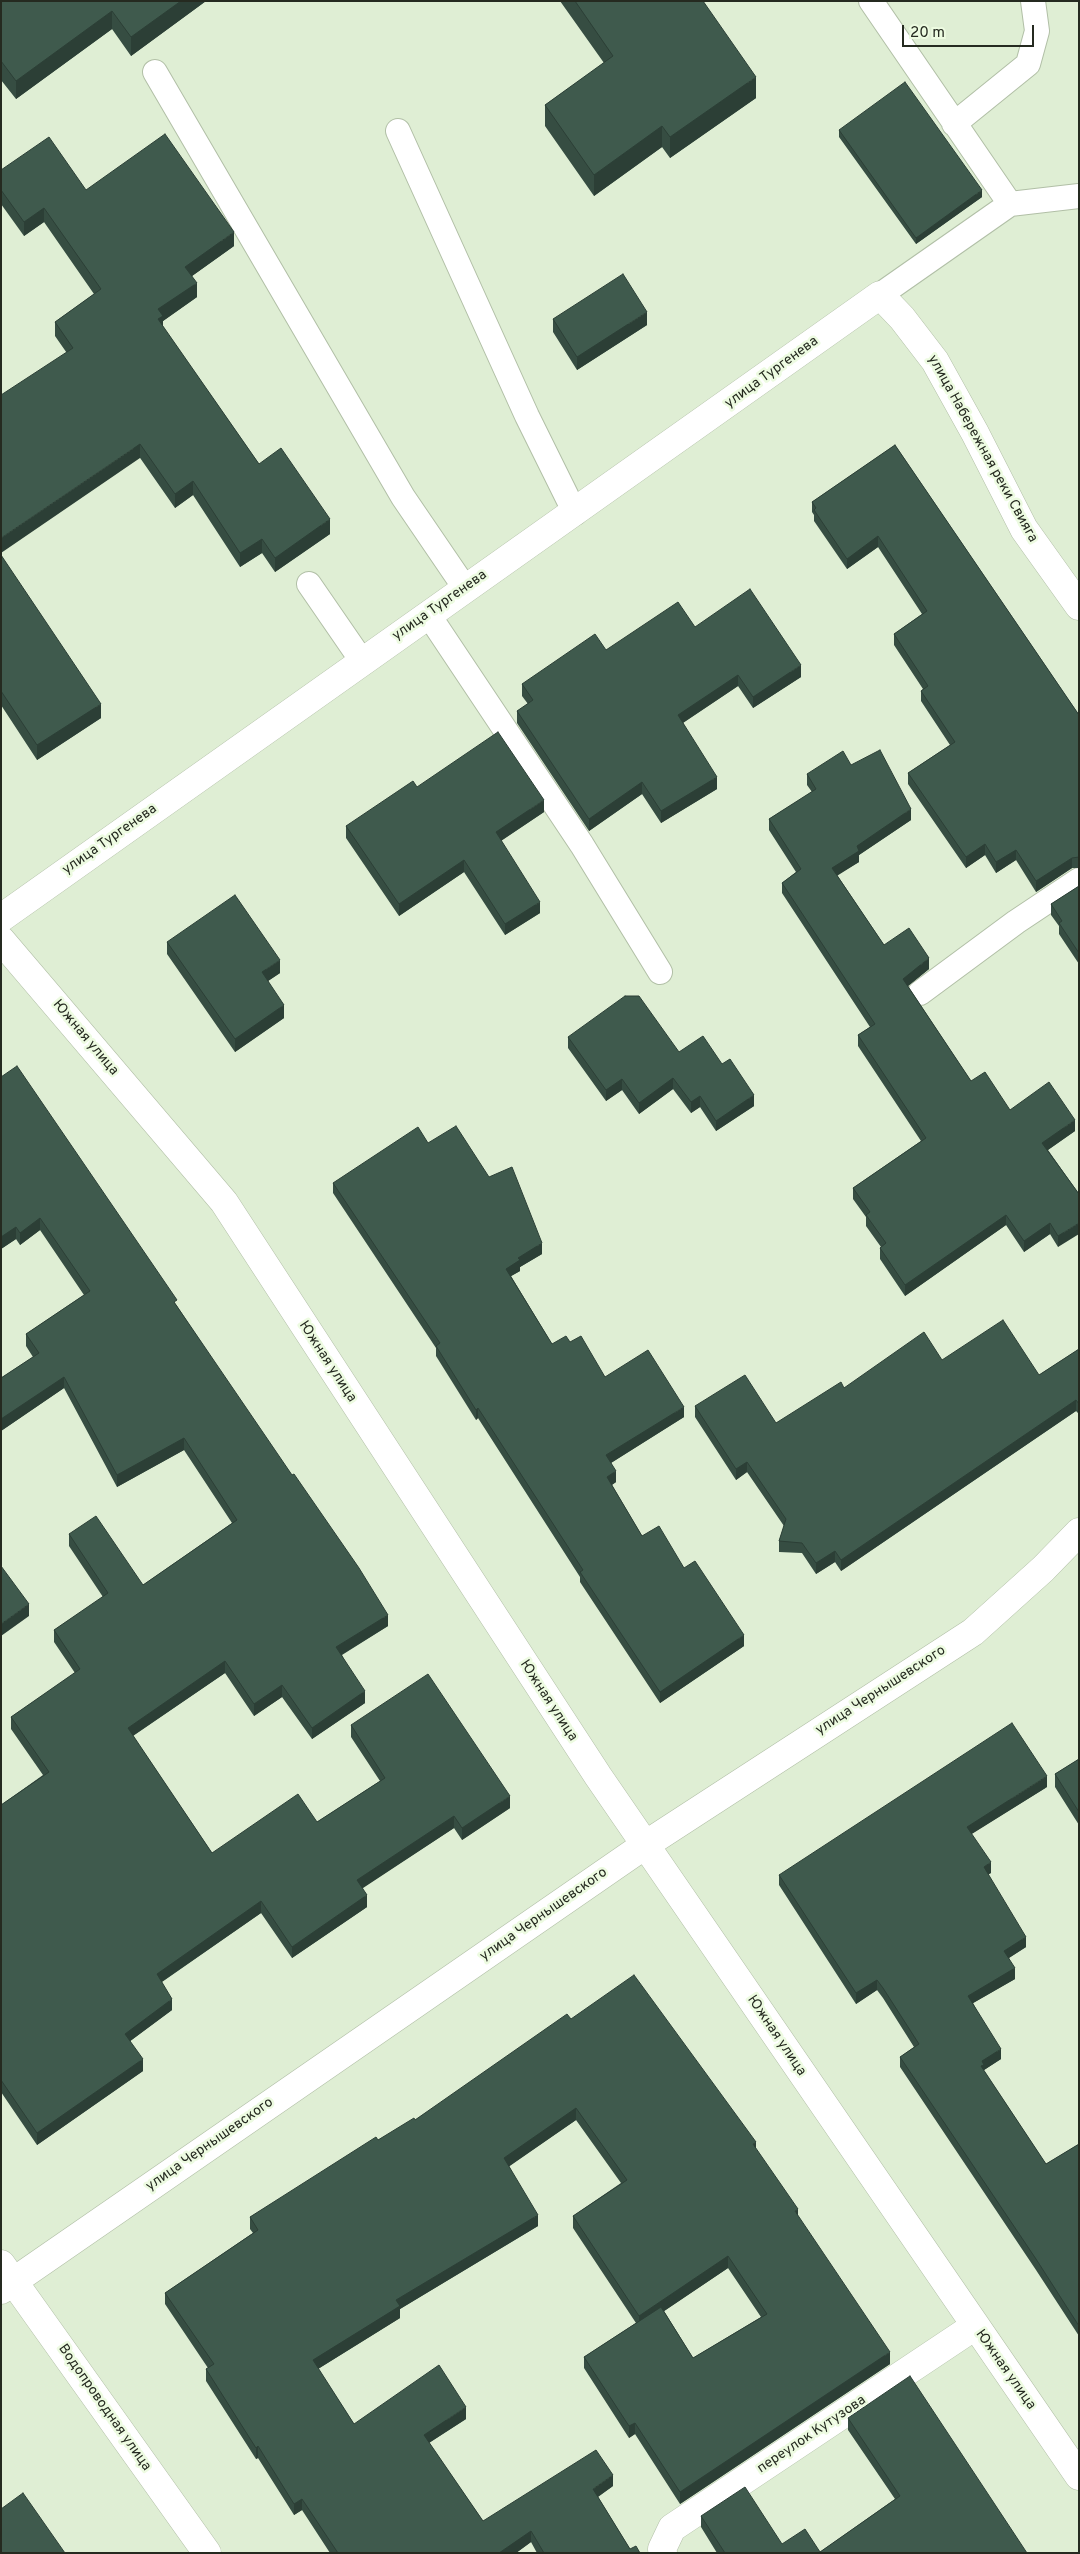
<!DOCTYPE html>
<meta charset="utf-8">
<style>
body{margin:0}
#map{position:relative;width:1080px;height:2554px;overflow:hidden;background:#dfeed4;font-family:Overpass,sans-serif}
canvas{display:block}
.frame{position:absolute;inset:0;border:2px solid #252a20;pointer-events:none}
.scale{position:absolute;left:902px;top:25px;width:132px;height:22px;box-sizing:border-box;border:2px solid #252a20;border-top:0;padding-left:6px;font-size:15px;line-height:18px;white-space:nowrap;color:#252a20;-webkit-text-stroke:4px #edfbe1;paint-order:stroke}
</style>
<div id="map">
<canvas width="1080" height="2554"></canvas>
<div class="frame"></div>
<div class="scale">20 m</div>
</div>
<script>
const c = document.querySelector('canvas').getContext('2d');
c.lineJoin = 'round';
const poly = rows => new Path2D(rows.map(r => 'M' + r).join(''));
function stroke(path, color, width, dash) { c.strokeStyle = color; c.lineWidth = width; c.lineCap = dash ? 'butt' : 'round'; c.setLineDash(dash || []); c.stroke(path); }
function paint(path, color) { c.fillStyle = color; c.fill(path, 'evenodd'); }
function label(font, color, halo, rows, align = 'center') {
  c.font = font + ' Overpass,sans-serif'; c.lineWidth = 5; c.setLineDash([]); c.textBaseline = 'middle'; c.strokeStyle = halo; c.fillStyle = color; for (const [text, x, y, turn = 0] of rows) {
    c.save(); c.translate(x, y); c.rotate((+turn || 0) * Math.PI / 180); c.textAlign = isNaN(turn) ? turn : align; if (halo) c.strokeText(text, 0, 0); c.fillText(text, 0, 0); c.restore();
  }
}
const lane = poly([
 [871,1,1010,204],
 [155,72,403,497,465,588],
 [954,124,1028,64,1037,31,1033,1],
 [398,131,527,416,575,513],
 [880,295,1010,204,1079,196],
 [309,584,362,661],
 [428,614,582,845,660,972],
 [920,993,1016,922,1079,880]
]);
const street = poly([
 [1,918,880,295,902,318,935,361,975,433,1024,529,1079,606],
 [1,940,224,1202,598,1776,1079,2476],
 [1,2264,207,2553],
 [1,2290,645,1845,973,1632,1043,1569,1079,1532],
 [663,2553,662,2549,672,2528,975,2326]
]);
stroke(lane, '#b1bfa6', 26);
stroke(street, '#b1bfa6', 29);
stroke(lane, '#fff', 24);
stroke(street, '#fff', 28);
paint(poly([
 [1,1,206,1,131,56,112,29,16,99,1,80],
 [560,1,703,1,756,98,670,158,662,147,594,196,545,126,545,105,604,63],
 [839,130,982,197,916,244,839,137],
 [1,170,86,190,234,246,192,276,197,297,163,321,163,327,259,464,330,534,275,572,262,553,240,567,193,495,175,508,55,336,55,322,94,294,44,222,24,236,1,204],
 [553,319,647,325,577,370,553,332],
 [895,445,1079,715,1079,868,1072,868,1036,892,1016,860,996,873,985,855,966,868,908,784,908,773,950,745,921,701,921,691,923,689,894,645,894,634,922,614,878,547,847,569,814,521,814,515,812,512,812,502],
 [1,555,101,718,37,760,1,705],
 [695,627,801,677,753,708,738,686,683,723,717,789,661,823,642,794,589,831,517,723,517,711,528,704,522,696,522,684,606,650],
 [851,765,911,820,859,855,859,862,837,875,884,945,929,969,908,986,971,1081,1010,1110,1075,1131,1048,1150,1079,1194,1058,1247,1050,1234,1024,1252,1006,1225,905,1296,880,1259,880,1248,881,1247,866,1226,866,1217,853,1199,853,1188,921,1141,858,1046,858,1035,870,1027,782,893,782,883,796,872,769,830,769,819,812,792,807,785,807,774],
 [417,787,544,812,501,841,540,913,505,935,464,872,399,916,346,838,346,826],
 [1079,886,1079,964,1059,934,1059,926,1051,915,1051,904],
 [167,942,280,973,268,981,284,1018,235,1052,167,954],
 [568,1037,679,1052,722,1064,754,1106,716,1131,700,1107,691,1113,673,1089,639,1114,622,1090,606,1101,568,1048],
 [1,1077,177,1306,388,1626,342,1655,365,1703,312,1739,282,1697,254,1716,225,1673,133,1736,212,1853,317,1822,380,1781,351,1737,351,1725,510,1808,462,1840,454,1828,362,1888,367,1907,292,1958,261,1913,162,1982,172,2010,130,2041,143,2071,37,2145,1,2092,1,1805,43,1775,11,1729,11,1717,75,1673,54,1642,54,1630,103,1597,69,1546,69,1534,143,1585,232,1523,184,1450,117,1487,64,1388,1,1431,1,1378,33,1357,26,1346,26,1334,84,1295,40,1230,20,1245,16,1239,1,1249],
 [489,1177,542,1254,520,1267,520,1271,511,1276,552,1344,570,1342,605,1377,684,1417,611,1463,616,1482,612,1485,642,1536,684,1568,744,1646,660,1703,580,1582,580,1577,478,1418,476,1420,436,1356,436,1348,333,1193,333,1183],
 [1079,1349,1079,1414,1076,1411,841,1571,835,1562,816,1574,802,1553,779,1552,779,1541,784,1526,747,1472,736,1480,695,1417,695,1406,776,1423,844,1388,942,1360,1039,1375],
 [1079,1759,1079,1825,1055,1787,1055,1774],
 [1047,1787,971,1834,991,1873,988,1874,1026,1947,1009,1958,1015,1979,973,2003,1001,2059,984,2070,984,2071,1046,2164,1079,2144,1079,2336,1036,2270,900,2067,900,2057,914,2047,883,1998,877,1990,856,2004,779,1885,779,1875],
 [571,2019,756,2150,890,2364,680,2504,635,2434,629,2438,584,2368,584,2357,636,2323,573,2228,573,2216,621,2183,576,2120,509,2166,538,2226,400,2309,400,2318,318,2369,354,2424,466,2419,429,2443,483,2521,613,2486,598,2497,630,2549,640,2553,537,2553,531,2542,516,2553,330,2553,302,2510,294,2515,258,2458,256,2459,206,2381,206,2369,208,2368,165,2304,165,2293,253,2233,250,2229,250,2217,378,2140,415,2120],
 [728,2268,761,2317,693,2358,664,2311],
 [848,2418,1027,2553,717,2553,701,2527,701,2516,782,2544,820,2552,895,2499,848,2430]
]), '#364d42');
paint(poly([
 [181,1,206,1,131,56,131,37],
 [112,11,112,29,16,99,16,81],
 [756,77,756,98,670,158,670,137],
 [662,126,662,147,594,196,594,175],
 [982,190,982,197,916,244,916,238],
 [44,208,44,222,24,236,24,222],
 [234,232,234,246,185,281,185,267],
 [197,283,197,297,163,321,163,330,158,319,158,309],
 [647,312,647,325,577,370,577,357],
 [140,444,140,458,1,553,1,538],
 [193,481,193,495,175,508,175,494],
 [330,519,330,534,275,572,275,558],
 [878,536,878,547,847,569,847,559],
 [262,539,262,553,240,567,240,553],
 [801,665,801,677,753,708,753,697],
 [738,675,738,686,678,726,678,715],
 [101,704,101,718,37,760,37,745],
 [717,777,717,789,661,823,661,811],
 [642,782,642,794,589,831,589,819],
 [544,800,544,812,496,844,496,832],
 [911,809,911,820,859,855,859,862,832,879,832,868,857,846],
 [985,844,985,855,966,868,966,857],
 [1016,850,1016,860,996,873,996,862],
 [1072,858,1072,868,1036,892,1036,881],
 [464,860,464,872,399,916,399,904],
 [540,902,540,913,505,935,505,924],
 [929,958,929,969,903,990,903,979],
 [280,960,280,973,262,985,262,972],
 [284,1005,284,1018,235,1052,235,1039],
 [673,1078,673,1089,639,1114,639,1103],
 [622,1079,622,1090,606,1101,606,1090],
 [754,1095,754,1106,716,1131,716,1121],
 [700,1096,700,1107,691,1113,691,1102],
 [1075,1120,1075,1131,1042,1154,1042,1143],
 [1006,1215,1006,1225,905,1296,905,1285],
 [40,1218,40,1230,20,1245,20,1233],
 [1050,1223,1050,1234,1024,1252,1024,1241],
 [1079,1223,1079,1234,1058,1247,1058,1236],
 [16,1227,16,1239,1,1249,1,1237],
 [542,1243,542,1254,520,1267,520,1271,506,1279,506,1269,518,1258],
 [64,1377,64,1388,1,1431,1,1419],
 [1076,1400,1076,1411,841,1571,841,1560],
 [684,1407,684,1417,606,1466,606,1455],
 [478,1408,478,1418,476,1420,476,1410],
 [184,1438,184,1450,117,1487,117,1475],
 [747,1462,747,1472,736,1480,736,1469],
 [616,1471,616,1482,607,1488,607,1477],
 [835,1551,835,1562,816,1574,816,1563],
 [29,1604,29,1616,1,1636,1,1624],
 [388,1615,388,1626,336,1658,336,1647],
 [744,1635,744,1646,660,1703,660,1692],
 [225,1661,225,1673,128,1739,128,1728],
 [282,1685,282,1697,254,1716,254,1704],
 [365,1691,365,1703,312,1739,312,1728],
 [1047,1776,1047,1787,967,1837,967,1827],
 [510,1796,510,1808,462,1840,462,1828],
 [454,1816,454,1828,357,1892,357,1880],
 [991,1862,991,1873,984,1877,984,1867],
 [367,1895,367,1907,292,1958,292,1947],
 [261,1901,261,1913,157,1985,157,1974],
 [1026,1937,1026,1947,1004,1961,1004,1951],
 [1015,1968,1015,1979,968,2006,968,1996],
 [877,1980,877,1990,856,2004,856,1993],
 [172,1999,172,2010,125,2045,125,2034],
 [1001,2049,1001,2059,984,2070,984,2075,981,2066,982,2061],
 [143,2059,143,2071,37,2145,37,2133],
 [576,2108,576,2120,504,2170,504,2158],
 [756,2142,756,2153,753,2144],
 [798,2209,798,2220,795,2211],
 [538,2215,538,2226,400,2309,400,2318,313,2372,313,2360,396,2300],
 [728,2256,728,2268,639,2328,639,2316],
 [890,2352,890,2364,680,2504,680,2492],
 [466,2407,466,2419,424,2446,424,2435],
 [635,2423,635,2434,629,2438,629,2426],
 [258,2446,258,2458,256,2459,256,2448],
 [613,2475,613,2486,593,2500,593,2489],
 [302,2499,302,2510,294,2515,294,2504],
 [531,2531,531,2542,516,2553,499,2553]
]), '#2c3f36');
const building = poly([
 [1,1,181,1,131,37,112,11,16,81,1,61,1,1],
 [575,1,703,1,756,77,670,137,662,126,594,175,545,105,613,56,575,1],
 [905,82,982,190,916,238,839,130,905,82],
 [165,134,234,232,185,267,197,283,158,309,163,316,158,319,259,464,281,448,330,519,275,558,262,539,240,553,193,481,175,494,140,444,1,538,1,395,73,348,55,322,101,289,44,208,24,222,1,190,1,170,49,137,86,190,165,134],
 [623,274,647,312,577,357,553,319,623,274],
 [895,445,1079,715,1079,857,1072,858,1036,881,1016,850,996,862,985,844,966,857,908,773,955,742,921,691,928,686,894,634,927,611,878,536,847,559,814,510,816,508,812,502,895,445],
 [1,555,101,704,37,745,1,691,1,555],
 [750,589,801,665,753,697,738,675,678,715,717,777,661,811,642,782,589,819,517,711,533,700,522,684,595,634,606,650,678,602,695,627,750,589],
 [498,732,544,800,496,832,540,902,505,924,464,860,399,904,346,826,413,781,417,787,498,732],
 [880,750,911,809,857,846,859,851,832,868,884,945,909,928,929,958,903,979,971,1081,985,1072,1010,1110,1049,1082,1075,1120,1042,1143,1079,1194,1079,1223,1058,1236,1050,1223,1024,1241,1006,1215,905,1285,880,1248,886,1243,866,1215,870,1212,853,1188,926,1138,858,1035,875,1024,782,883,801,869,769,819,816,789,807,774,843,751,851,765,880,750],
 [1079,886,1079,953,1059,923,1062,921,1051,904,1079,886],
 [235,895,280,960,262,972,284,1005,235,1039,167,942,235,895],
 [625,996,639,996,679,1052,703,1036,722,1064,730,1059,754,1095,716,1121,700,1096,691,1102,673,1078,639,1103,622,1079,606,1090,568,1037,625,996],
 [17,1066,177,1300,174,1302,292,1475,294,1474,359,1568,388,1615,336,1647,365,1691,312,1728,282,1685,254,1704,225,1661,128,1728,212,1853,298,1794,317,1822,385,1778,351,1725,428,1674,510,1796,462,1828,454,1816,357,1880,367,1895,292,1947,261,1901,157,1974,172,1999,125,2034,143,2059,37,2133,1,2080,1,1805,49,1772,11,1717,80,1669,54,1630,108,1593,69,1534,96,1516,143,1585,237,1520,184,1438,117,1475,64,1377,1,1419,1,1378,39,1353,26,1334,90,1291,40,1218,20,1233,16,1227,1,1237,1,1077,17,1066],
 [456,1126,489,1177,512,1167,542,1243,518,1258,520,1260,506,1269,552,1344,566,1336,570,1342,581,1336,605,1377,648,1350,684,1407,606,1455,616,1471,607,1477,642,1536,659,1526,684,1568,695,1561,744,1635,660,1692,580,1572,583,1570,478,1408,476,1410,436,1346,440,1343,333,1183,418,1127,428,1143,456,1126],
 [1003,1320,1039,1375,1079,1349,1079,1404,1076,1400,841,1560,835,1551,816,1563,802,1543,779,1541,786,1519,747,1462,736,1469,695,1406,745,1375,776,1423,841,1382,844,1388,924,1332,942,1360,1003,1320],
 [1,1566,29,1604,1,1624,1,1566],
 [1012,1723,1047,1776,967,1827,991,1862,984,1867,1026,1937,1004,1951,1015,1968,968,1996,1001,2049,982,2061,984,2065,981,2066,1046,2164,1079,2144,1079,2326,1036,2259,900,2057,919,2044,883,1988,877,1980,856,1993,779,1875,1012,1723],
 [1079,1759,1079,1812,1055,1774,1079,1759],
 [634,1975,756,2142,753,2144,798,2209,795,2211,890,2352,680,2492,635,2423,629,2426,584,2357,661,2307,693,2358,767,2314,728,2256,639,2316,573,2216,627,2180,576,2108,504,2158,538,2215,396,2300,400,2306,313,2360,354,2424,439,2365,466,2407,424,2435,483,2521,596,2450,613,2475,593,2489,630,2549,636,2546,640,2553,544,2553,531,2531,499,2553,338,2553,302,2499,294,2504,258,2446,256,2448,206,2369,214,2364,165,2293,258,2230,250,2217,376,2137,378,2140,414,2118,415,2120,567,2014,571,2019,634,1975],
 [910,2376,1027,2553,725,2553,701,2516,745,2487,782,2544,805,2529,820,2552,900,2496,848,2418,910,2376],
 [23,2493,65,2553,1,2553,1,2509,23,2493]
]);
paint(building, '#3f5a4d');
stroke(building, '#2c3f36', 1);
label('14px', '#252a20', '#edfbe1', [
 ["улица Тургенева",772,373,-36],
 ["улица Набережная реки Свияга",982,449,61],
 ["улица Тургенева",440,606,-35],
 ["улица Тургенева",110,840,-35],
 ["Южная улица",85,1038,50],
 ["Южная улица",327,1362,57],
 ["улица Чернышевского",881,1691,-33],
 ["Южная улица",548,1701,57],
 ["улица Чернышевского",544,1915,-35],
 ["Южная улица",776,2036,56],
 ["улица Чернышевского",210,2145,-35],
 ["Южная улица",1005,2370,55],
 ["Водопроводная улица",104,2408,55],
 ["переулок Кутузова",812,2435,-34]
]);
</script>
